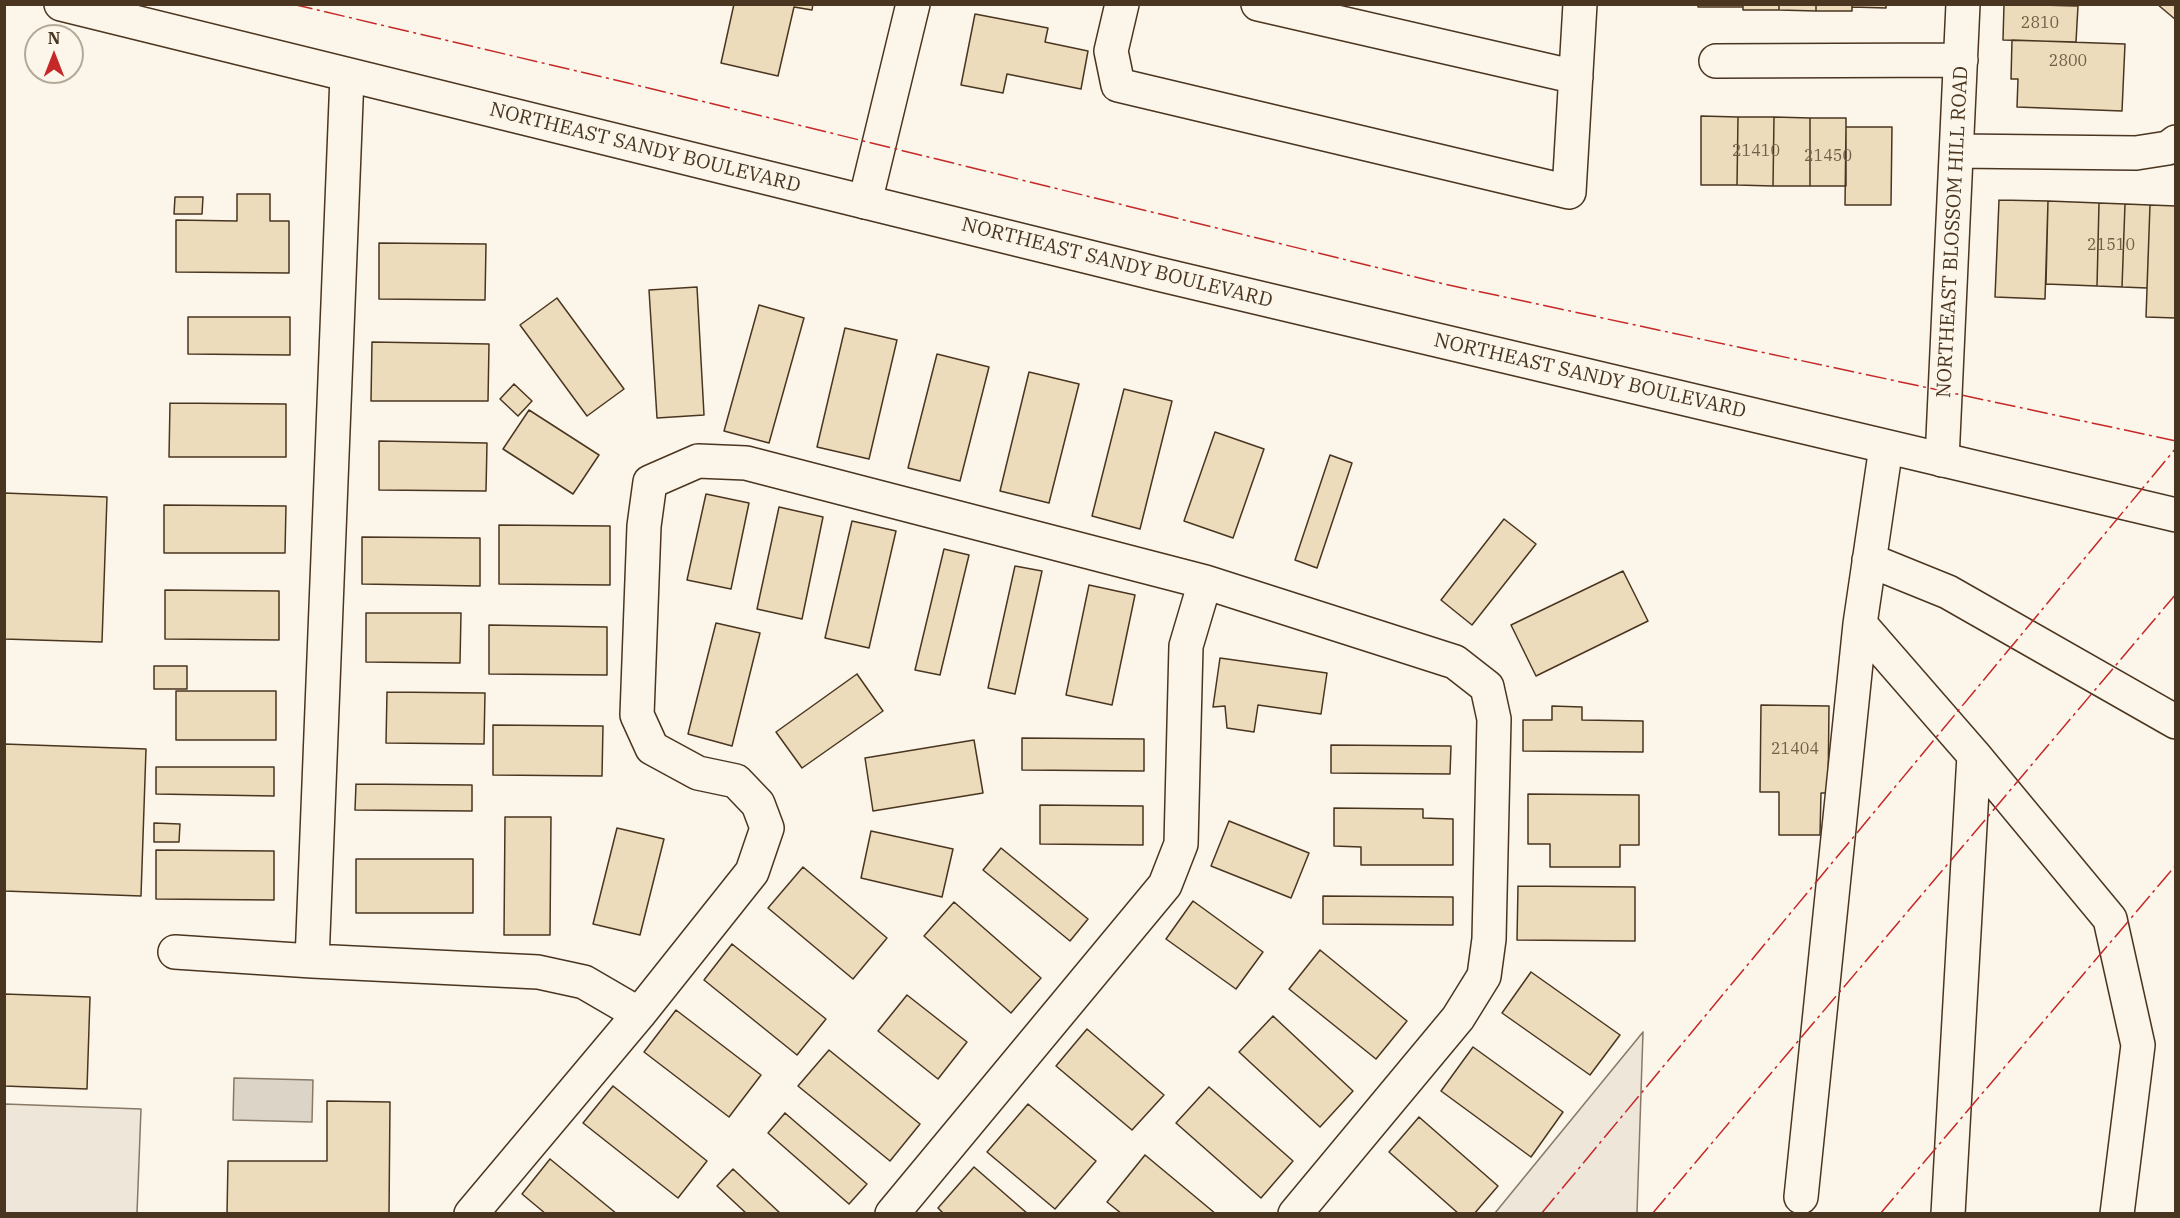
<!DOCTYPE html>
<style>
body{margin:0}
#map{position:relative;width:2180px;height:1218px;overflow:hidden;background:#fbf6e9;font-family:"IBM Plex Serif",serif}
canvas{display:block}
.frame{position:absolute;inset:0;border:6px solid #4a3520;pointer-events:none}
.north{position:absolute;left:24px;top:24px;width:60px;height:60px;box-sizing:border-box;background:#fbf6e9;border:2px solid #b4a999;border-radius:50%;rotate:0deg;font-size:16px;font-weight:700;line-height:24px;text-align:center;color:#4a3520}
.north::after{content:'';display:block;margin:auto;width:21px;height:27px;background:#c62828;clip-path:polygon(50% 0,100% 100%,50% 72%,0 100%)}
</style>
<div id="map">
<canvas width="2180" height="1218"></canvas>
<div class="frame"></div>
<div class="north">N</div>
</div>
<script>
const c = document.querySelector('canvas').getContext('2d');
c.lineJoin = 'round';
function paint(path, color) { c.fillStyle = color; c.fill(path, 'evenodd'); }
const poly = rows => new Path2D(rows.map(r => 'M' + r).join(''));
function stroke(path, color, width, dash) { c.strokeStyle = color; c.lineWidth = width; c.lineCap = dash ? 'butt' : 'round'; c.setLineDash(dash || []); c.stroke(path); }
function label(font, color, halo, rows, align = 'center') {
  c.font = font + ' "IBM Plex Serif",serif'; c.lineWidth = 4.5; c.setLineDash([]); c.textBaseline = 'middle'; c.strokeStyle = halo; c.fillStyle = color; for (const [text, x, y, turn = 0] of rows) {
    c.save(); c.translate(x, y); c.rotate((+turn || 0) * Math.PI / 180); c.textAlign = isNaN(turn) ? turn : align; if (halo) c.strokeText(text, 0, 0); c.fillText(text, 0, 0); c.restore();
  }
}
const green = poly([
 [1643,1032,1637,1213,1495,1213,1643,1032],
 [5,1104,141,1109,137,1213,5,1213,5,1104]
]);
paint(green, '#ede6d9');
stroke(green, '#887966', 1.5);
const water = poly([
 [234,1078,313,1080,312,1122,233,1120,234,1078]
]);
paint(water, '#dcd4c6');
stroke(water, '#887966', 1.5);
const building = poly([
 [734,4,813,4,812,10,794,7,778,76,721,63,734,4],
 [1698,4,1743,4,1743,7,1698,7,1698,4],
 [1743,4,1779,4,1779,10,1743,10,1743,4],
 [1779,4,1816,4,1816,11,1779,10,1779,4],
 [1816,4,1852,4,1852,11,1816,11,1816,4],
 [1852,4,1886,4,1886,8,1852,7,1852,4],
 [2004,4,2078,6,2076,42,2003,40,2004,4],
 [2157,4,2176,4,2176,20,2157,4],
 [975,14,1048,28,1045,42,1088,51,1081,89,1007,74,1003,93,961,85,975,14],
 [2012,40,2125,44,2122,111,2017,107,2018,79,2011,79,2012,40],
 [1701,116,1738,117,1737,185,1701,185,1701,116],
 [1738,117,1774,117,1773,186,1737,185,1738,117],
 [1774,117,1810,118,1810,186,1773,186,1774,117],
 [1810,118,1846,118,1846,186,1810,186,1810,118],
 [1846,127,1892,127,1891,205,1845,205,1846,127],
 [237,194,270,194,270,221,289,221,289,273,176,272,176,220,237,221,237,194],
 [175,197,203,197,202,214,174,214,175,197],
 [1999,200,2048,201,2045,299,1995,297,1999,200],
 [2048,201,2099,203,2097,286,2046,284,2048,201],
 [2099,203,2125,204,2122,287,2097,286,2099,203],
 [2125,204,2150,205,2147,288,2122,287,2125,204],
 [2150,205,2176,206,2176,318,2146,317,2150,205],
 [379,243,486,244,485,300,379,299,379,243],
 [697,287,704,415,657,418,649,290,697,287],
 [557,298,624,389,587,416,520,325,557,298],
 [759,305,804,318,769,443,724,431,759,305],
 [188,317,290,317,290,355,188,354,188,317],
 [845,328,897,340,869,459,817,447,845,328],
 [372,342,489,344,488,401,371,401,372,342],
 [937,354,989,367,960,481,908,468,937,354],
 [1029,372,1079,384,1049,503,1000,491,1029,372],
 [514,384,532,401,518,416,500,399,514,384],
 [1124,389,1172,401,1140,529,1092,516,1124,389],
 [170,403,286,404,286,457,169,457,170,403],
 [529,410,599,455,573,494,503,449,529,410],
 [1215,432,1264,449,1233,538,1184,521,1215,432],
 [379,441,487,443,486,491,379,490,379,441],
 [1330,455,1352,463,1317,568,1295,560,1330,455],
 [4,493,107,497,102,642,4,639,4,493],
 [706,494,749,503,731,589,687,580,706,494],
 [164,505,286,506,285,553,164,553,164,505],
 [779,507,823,517,802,619,757,609,779,507],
 [1504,519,1536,544,1472,625,1441,600,1504,519],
 [852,521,896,531,869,648,825,638,852,521],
 [499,525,610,526,610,585,499,584,499,525],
 [362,537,480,538,480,586,362,584,362,537],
 [944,549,969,555,940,675,915,670,944,549],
 [1015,566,1042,571,1015,694,988,688,1015,566],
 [1623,571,1648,621,1536,676,1511,625,1623,571],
 [1089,585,1135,595,1112,705,1066,695,1089,585],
 [165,590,279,591,279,640,165,639,165,590],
 [366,613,461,613,460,663,366,662,366,613],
 [716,623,760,633,732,746,688,734,716,623],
 [489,625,607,627,607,675,489,674,489,625],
 [1220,658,1327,673,1321,714,1258,705,1254,732,1227,728,1225,706,1213,707,1220,658],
 [154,666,187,666,187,689,154,689,154,666],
 [857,674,883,711,802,768,776,732,857,674],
 [176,691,276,691,276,740,176,740,176,691],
 [387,692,485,693,484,744,386,743,387,692],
 [1761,705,1829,706,1828,793,1821,793,1820,835,1779,835,1779,792,1760,792,1761,705],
 [1552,706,1582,707,1582,720,1643,721,1643,752,1523,751,1523,720,1552,720,1552,706],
 [493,725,603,726,602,776,493,775,493,725],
 [1022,738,1144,739,1144,771,1022,770,1022,738],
 [974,740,983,793,873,811,865,758,974,740],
 [4,744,146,749,141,896,4,891,4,744],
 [1331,745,1451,746,1450,774,1331,773,1331,745],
 [156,767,274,767,274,796,156,794,156,767],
 [356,784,472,785,472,811,355,810,356,784],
 [1528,794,1639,795,1639,845,1620,845,1620,867,1550,867,1550,844,1528,844,1528,794],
 [1040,805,1143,806,1143,845,1040,844,1040,805],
 [1334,808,1423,809,1423,818,1453,819,1453,865,1361,865,1361,847,1334,846,1334,808],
 [505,817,551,817,550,935,504,935,505,817],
 [1229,821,1309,853,1291,898,1211,866,1229,821],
 [154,823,180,824,179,842,154,842,154,823],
 [617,828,664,839,640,935,593,924,617,828],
 [871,831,953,849,942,897,861,878,871,831],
 [1001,848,1088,919,1070,941,983,870,1001,848],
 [156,850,274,851,274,900,156,899,156,850],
 [356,859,473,859,473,913,356,913,356,859],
 [803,867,887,938,853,979,768,908,803,867],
 [1518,886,1635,887,1635,941,1517,940,1518,886],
 [1323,896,1453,897,1453,925,1323,924,1323,896],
 [1193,901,1263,952,1236,989,1166,939,1193,901],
 [954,902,1041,978,1011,1013,924,936,954,902],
 [732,944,826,1019,797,1055,704,980,732,944],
 [1320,950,1407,1021,1376,1059,1289,989,1320,950],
 [1531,972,1620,1035,1590,1075,1502,1013,1531,972],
 [4,994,90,997,87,1089,4,1086,4,994],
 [907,995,967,1042,938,1079,878,1031,907,995],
 [676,1010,761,1075,729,1117,644,1052,676,1010],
 [1273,1016,1353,1091,1320,1127,1239,1052,1273,1016],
 [1087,1029,1164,1095,1132,1130,1056,1066,1087,1029],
 [1473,1047,1563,1112,1531,1157,1441,1091,1473,1047],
 [829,1050,920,1124,890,1161,798,1086,829,1050],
 [613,1086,707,1161,678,1198,583,1123,613,1086],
 [1209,1087,1293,1161,1261,1198,1176,1123,1209,1087],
 [327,1101,390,1102,389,1214,227,1214,228,1161,327,1161,327,1101],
 [1028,1104,1096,1161,1055,1209,987,1152,1028,1104],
 [785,1113,867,1184,849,1204,768,1133,785,1113],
 [1419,1117,1498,1186,1474,1214,1459,1214,1389,1152,1419,1117],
 [1145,1155,1216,1214,1122,1214,1107,1202,1145,1155],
 [550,1159,617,1214,546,1214,522,1194,550,1159],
 [974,1167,1028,1214,944,1214,938,1208,974,1167],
 [733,1169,781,1214,747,1214,717,1186,733,1169]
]);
paint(building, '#ecdcbc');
stroke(building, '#4a3520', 1.5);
const minor = poly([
 [1122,4,1111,51,1118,85,1569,192,1580,4],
 [1258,4,1576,77],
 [1716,61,1961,60],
 [347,76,312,961,538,972,584,982,639,1014,752,872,767,828,758,804,736,781,698,773,652,748,637,715,644,526,650,482,698,461,746,463,1205,582,1455,662,1487,687,1494,719,1489,939,1484,976,1458,1018,1295,1214],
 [1957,151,2136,153,2168,148,2176,142],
 [865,202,913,4],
 [1942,460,1963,4],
 [1869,560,1948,592,2176,722],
 [1860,624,1974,755,2110,919,2138,1045,2117,1214],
 [175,952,312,961],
 [1801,1197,1860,624,1886,447],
 [471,1214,639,1014],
 [892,1214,1165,885,1181,844,1186,646,1205,582],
 [1948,1214,1974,755]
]);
const major = poly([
 [61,4,1158,274,2176,515]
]);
stroke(minor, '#4a3520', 36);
stroke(major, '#4a3520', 36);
stroke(minor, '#fbf6e9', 33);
stroke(major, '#fbf6e9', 33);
stroke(poly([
 [292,4,628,83,1444,284,2176,441],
 [1541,1214,2176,448],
 [1652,1214,2176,594],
 [1880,1214,2176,865]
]), '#c62828', 1.5, [21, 4.5, 3, 4.5]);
label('16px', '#725f47', null, [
 ["2810",2040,23],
 ["2800",2068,61],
 ["21410",1756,151],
 ["21450",1828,156],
 ["21510",2111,245],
 ["21404",1795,749]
]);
label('20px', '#4a3520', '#fbf6e9', [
 ["NORTHEAST SANDY BOULEVARD",645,148,14],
 ["NORTHEAST BLOSSOM HILL ROAD",1953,232,-87],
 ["NORTHEAST SANDY BOULEVARD",1117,263,14],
 ["NORTHEAST SANDY BOULEVARD",1590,376,13]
]);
</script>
